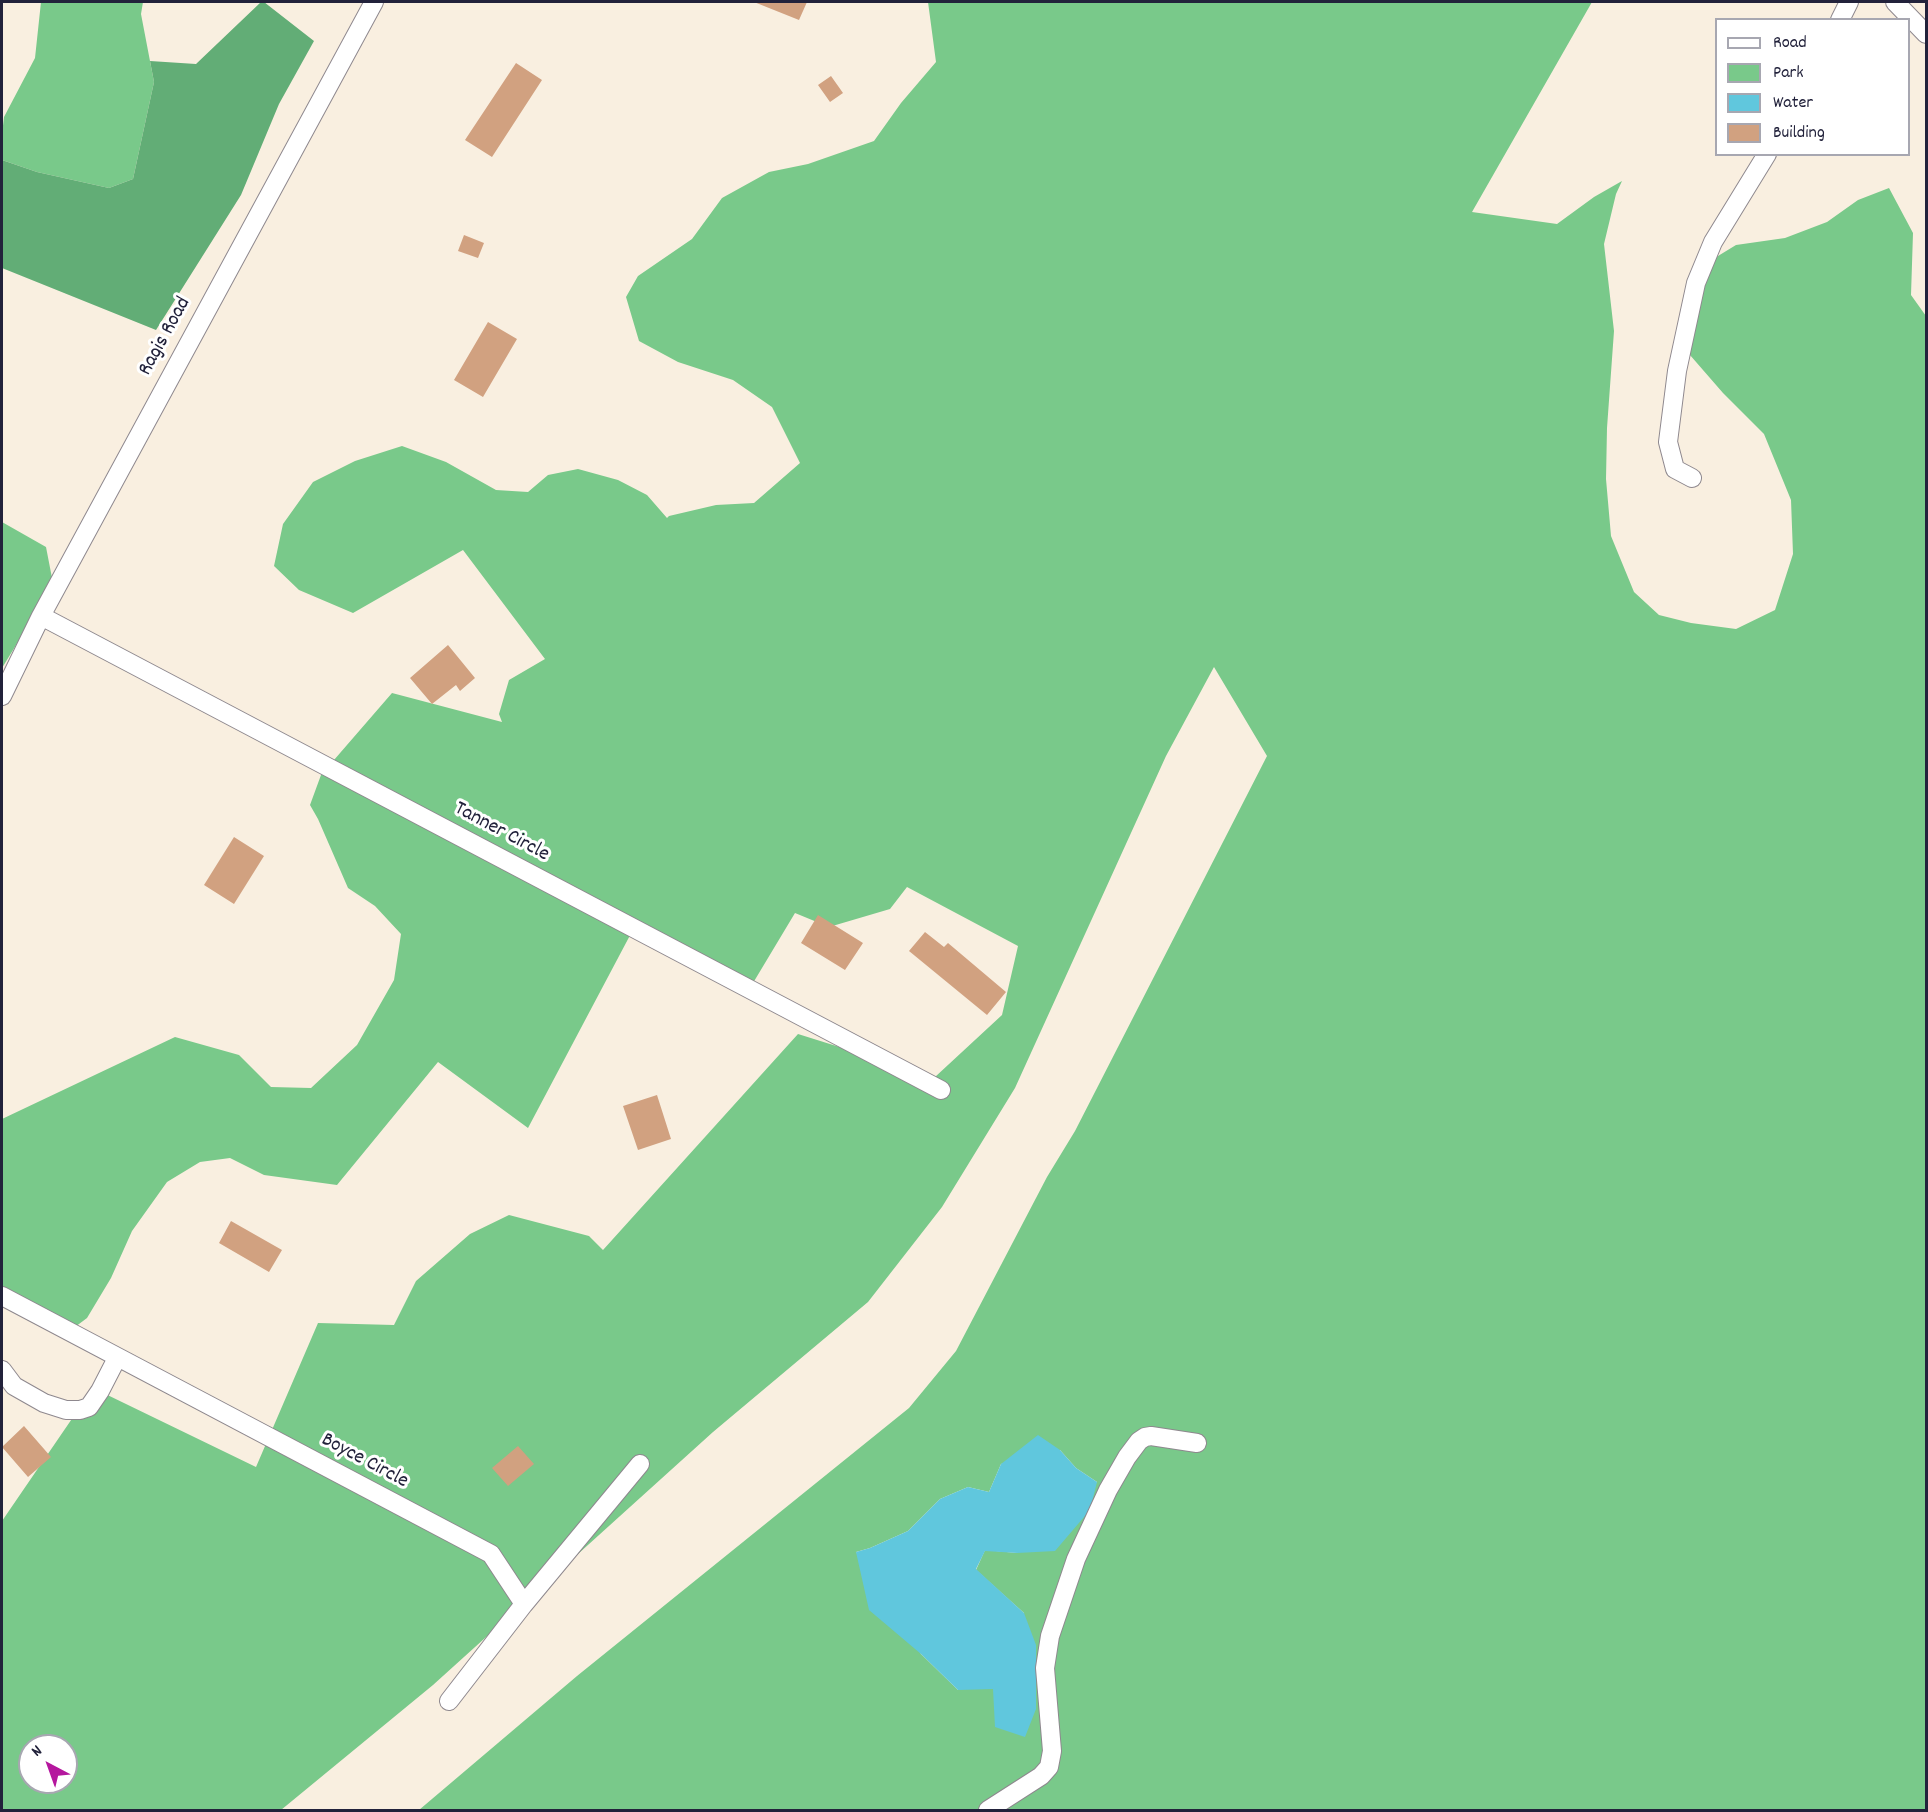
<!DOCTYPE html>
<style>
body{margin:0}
#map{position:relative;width:1928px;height:1812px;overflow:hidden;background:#f9efe0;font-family:Dekko,sans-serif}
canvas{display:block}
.frame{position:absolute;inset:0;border:3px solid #22223b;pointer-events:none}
.legend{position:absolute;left:1715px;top:18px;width:195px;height:138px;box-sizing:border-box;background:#fff;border:2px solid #a7a7b1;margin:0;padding:8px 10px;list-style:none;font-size:18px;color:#22223b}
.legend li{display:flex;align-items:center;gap:12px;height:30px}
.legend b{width:30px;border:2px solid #a7a7b1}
.north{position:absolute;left:18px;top:1734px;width:60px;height:60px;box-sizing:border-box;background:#fff;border:2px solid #a7a7b1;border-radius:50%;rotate:319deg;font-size:16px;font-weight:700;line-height:24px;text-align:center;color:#22223b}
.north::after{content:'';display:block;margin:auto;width:21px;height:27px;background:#b5179e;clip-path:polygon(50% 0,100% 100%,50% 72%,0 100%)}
</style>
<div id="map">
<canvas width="1928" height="1812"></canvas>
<div class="frame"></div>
<ul class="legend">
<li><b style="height:8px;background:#fff"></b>Road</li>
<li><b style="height:16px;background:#79c98a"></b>Park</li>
<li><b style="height:16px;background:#60c7dd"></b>Water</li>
<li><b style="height:16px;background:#d1a180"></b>Building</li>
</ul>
<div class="north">N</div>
</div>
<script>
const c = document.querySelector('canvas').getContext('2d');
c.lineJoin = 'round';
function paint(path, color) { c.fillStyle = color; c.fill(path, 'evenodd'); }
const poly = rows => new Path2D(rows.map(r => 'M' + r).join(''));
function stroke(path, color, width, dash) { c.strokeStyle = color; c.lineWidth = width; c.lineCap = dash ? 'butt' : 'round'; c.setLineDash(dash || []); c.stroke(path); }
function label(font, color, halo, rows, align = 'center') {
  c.font = font + ' Dekko,sans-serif'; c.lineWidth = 6; c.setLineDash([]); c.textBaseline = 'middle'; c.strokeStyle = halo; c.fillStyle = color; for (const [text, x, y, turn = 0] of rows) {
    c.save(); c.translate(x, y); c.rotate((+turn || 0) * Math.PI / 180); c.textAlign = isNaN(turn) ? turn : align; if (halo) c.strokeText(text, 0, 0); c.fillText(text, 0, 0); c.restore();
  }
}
paint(poly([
 [41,2,143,2,141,14,154,82,133,179,109,188,37,172,2,160,2,134,4,117,35,58],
 [928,2,1592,2,1472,212,1557,224,1594,197,1622,181,1616,194,1604,244,1614,331,1607,428,1606,479,1611,536,1634,592,1659,615,1691,623,1736,629,1775,610,1793,554,1791,500,1764,434,1723,393,1683,347,1700,267,1736,245,1785,238,1827,222,1858,200,1889,188,1913,233,1911,295,1926,316,1926,1810,419,1810,577,1676,909,1408,956,1351,1047,1177,1075,1131,1267,756,1214,667,1166,756,1015,1088,942,1207,868,1302,713,1432,433,1685,281,1810,2,1810,2,1521,93,1388,256,1467,318,1323,394,1325,416,1281,470,1234,509,1215,589,1236,603,1250,798,1034,935,1077,1002,1015,1018,946,907,887,890,909,829,927,795,913,753,983,636,924,528,1128,438,1062,337,1185,264,1175,230,1158,200,1162,167,1182,132,1231,111,1278,87,1318,71,1330,2,1288,2,1119,175,1037,239,1055,271,1087,311,1088,357,1045,394,980,401,934,375,906,348,888,318,819,310,805,321,775,392,693,502,722,499,714,509,680,545,659,463,550,353,613,299,590,274,566,283,524,313,482,355,461,402,446,446,462,496,490,528,492,548,475,578,469,618,480,647,495,667,518,669,516,716,505,754,503,800,463,772,407,733,380,678,362,639,341,626,297,638,276,692,239,722,198,769,172,808,164,874,141,901,103,936,62],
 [1060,1450,1076,1468,1097,1482,1017,1553,985,1550,976,1570,1024,1613,958,1690,921,1654,856,1552,870,1548,908,1531,940,1499,968,1487,989,1492,1001,1464],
 [30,1746,66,1746,66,1782,30,1782],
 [2,522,46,547,52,578,24,632,2,668]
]), '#79c98a');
paint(poly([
 [261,2,264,2,314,41,279,104,241,195,156,330,2,268,2,160,37,172,109,188,133,179,154,82,150,61,196,64]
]), '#62ad76');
paint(poly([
 [1038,1435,1060,1450,1076,1468,1097,1482,1090,1510,1055,1551,1017,1553,985,1551,976,1569,1024,1613,1036,1645,1036,1709,1025,1737,995,1727,993,1689,958,1690,921,1654,869,1610,856,1552,870,1548,908,1531,940,1499,968,1487,989,1492,1001,1464]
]), '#60c7dd');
paint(poly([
 [754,2,807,2,799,20],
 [516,63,542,80,492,157,465,140],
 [831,76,843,93,830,102,818,85],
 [464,235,484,243,478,258,458,251],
 [488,322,517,339,483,397,454,380],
 [448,645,475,678,460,691,456,685,432,704,410,678],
 [234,837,264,856,234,904,204,885],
 [818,915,863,943,845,970,801,943],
 [925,932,944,947,948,943,1006,992,987,1015,909,951],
 [657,1095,671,1139,638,1150,623,1106],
 [231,1221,282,1250,269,1272,219,1243],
 [24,1426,51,1457,28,1477,2,1447],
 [518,1446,534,1464,508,1486,492,1468]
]), '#d1a180');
const minor = poly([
 [1895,2,1926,34],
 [1840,20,1849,2],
 [1692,478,1675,469,1668,442,1677,371,1696,283,1713,242,1767,154],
 [41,616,941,1090],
 [2,696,41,616,374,2],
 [2,1296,491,1554,524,1604,640,1464],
 [2,1370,14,1386,44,1403,66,1410,80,1410,89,1407,100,1391,117,1358],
 [449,1701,524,1604],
 [988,1810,1041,1776,1049,1767,1052,1751,1045,1668,1050,1636,1076,1559,1108,1490,1127,1457,1139,1441,1145,1437,1151,1436,1197,1443]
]);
stroke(minor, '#8e888e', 20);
stroke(minor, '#fff', 18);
label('21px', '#22223b', '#fff', [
 ["Ragis Road",166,337,-61],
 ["Tanner Circle",501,833,28],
 ["Boyce Circle",364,1462,28]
]);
</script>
